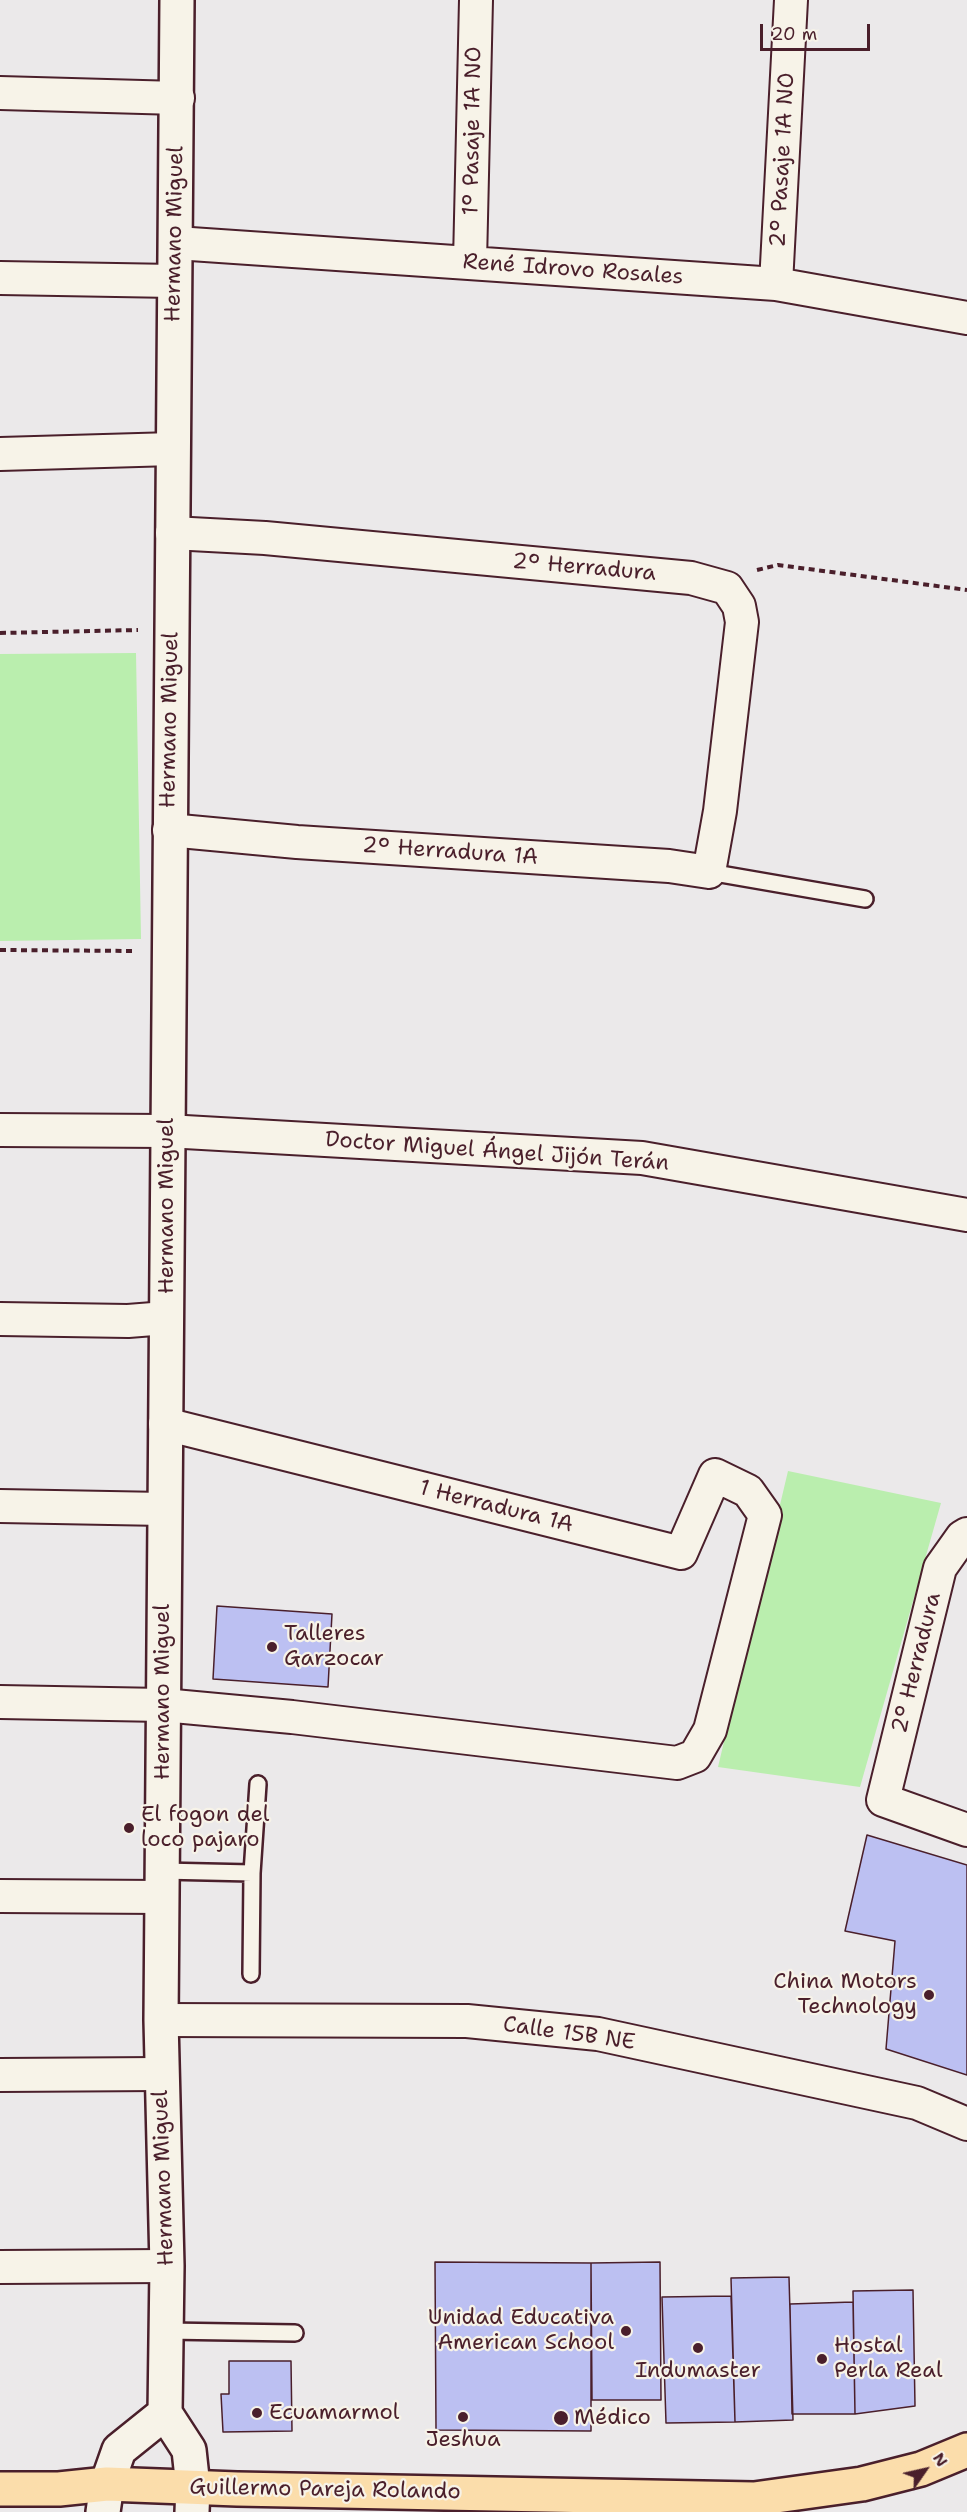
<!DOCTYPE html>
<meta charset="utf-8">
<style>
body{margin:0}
#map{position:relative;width:967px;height:2512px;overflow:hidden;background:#ebe9ea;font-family:"Shantell Sans",sans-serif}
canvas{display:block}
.north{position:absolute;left:895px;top:2440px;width:60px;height:60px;-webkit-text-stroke:4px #f7f3e8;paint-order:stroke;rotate:56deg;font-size:16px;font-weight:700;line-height:24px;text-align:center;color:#4a1f2b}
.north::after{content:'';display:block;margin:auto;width:21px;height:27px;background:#4a1f2b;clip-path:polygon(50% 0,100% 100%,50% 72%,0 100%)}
.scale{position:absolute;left:760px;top:24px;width:110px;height:27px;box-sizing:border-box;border:3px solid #4a1f2b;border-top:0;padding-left:8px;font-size:18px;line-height:21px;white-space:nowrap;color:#4a1f2b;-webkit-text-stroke:4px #f7f3e8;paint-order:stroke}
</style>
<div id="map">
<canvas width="967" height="2512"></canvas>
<div class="north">N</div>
<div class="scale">20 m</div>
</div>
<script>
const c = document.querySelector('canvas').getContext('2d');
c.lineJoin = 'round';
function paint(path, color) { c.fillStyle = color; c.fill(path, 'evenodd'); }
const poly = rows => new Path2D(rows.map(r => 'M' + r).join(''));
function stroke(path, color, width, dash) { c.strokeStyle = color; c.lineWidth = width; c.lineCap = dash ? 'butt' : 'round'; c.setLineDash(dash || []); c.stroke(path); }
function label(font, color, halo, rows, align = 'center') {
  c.font = font + ' "Shantell Sans",sans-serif'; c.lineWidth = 4.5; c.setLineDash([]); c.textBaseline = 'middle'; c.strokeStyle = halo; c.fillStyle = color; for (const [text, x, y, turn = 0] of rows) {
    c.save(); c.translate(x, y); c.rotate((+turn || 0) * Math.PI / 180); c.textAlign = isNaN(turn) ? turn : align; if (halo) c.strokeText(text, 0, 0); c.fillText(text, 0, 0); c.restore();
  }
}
paint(poly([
 [136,653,141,939,0,941,0,654],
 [788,1471,941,1503,860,1787,718,1767]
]), '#baeeae');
const building = poly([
 [217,1606,332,1614,328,1687,213,1679,217,1606],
 [867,1835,967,1865,967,2075,886,2049,895,1941,845,1931,867,1835],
 [435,2262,591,2263,591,2431,436,2430,435,2262],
 [660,2262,661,2400,592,2400,591,2263,660,2262],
 [789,2277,793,2420,735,2422,731,2278,789,2277],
 [913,2290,915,2406,855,2414,853,2291,913,2290],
 [731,2296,735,2422,666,2423,662,2297,731,2296],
 [853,2302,855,2414,792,2414,790,2304,853,2302],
 [229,2361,291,2361,292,2431,223,2432,221,2394,229,2394,229,2361]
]);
paint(building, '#bcc0f2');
stroke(building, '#4a1f2b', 1.5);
const lane = poly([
 [709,872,865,899],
 [162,1871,252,1873,258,1784],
 [251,1974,252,1873],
 [166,2331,295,2333]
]);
const street = poly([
 [0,93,178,98],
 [176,243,776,284,967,318],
 [470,262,476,0],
 [0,278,174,281],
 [776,284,791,0],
 [0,454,173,449],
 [169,830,297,842,669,866,709,872,720,811,742,622,739,606,727,588,691,578,265,538,172,533],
 [0,1130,167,1131,642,1158,967,1215],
 [0,1319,128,1321,166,1318],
 [0,1506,164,1509],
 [967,1534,962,1537,940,1568,883,1800,967,1830],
 [0,1702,163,1705,292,1717,677,1763,695,1756,710,1730,765,1515,748,1491,715,1475,681,1553,165,1424],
 [0,1896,162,1897],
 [161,2020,467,2021,598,2034,917,2103,967,2124],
 [0,2075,160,2074],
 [0,2267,167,2266]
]);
const secondary = poly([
 [165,2413,167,2266,161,2020,177,0],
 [103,2512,107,2484,119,2450,165,2413,189,2450,193,2487,192,2512]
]);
const primary = poly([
 [0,2489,59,2489,107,2484,237,2489,754,2499,862,2484,921,2469,967,2450]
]);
stroke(lane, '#4a1f2b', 20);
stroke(street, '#4a1f2b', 36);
stroke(secondary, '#4a1f2b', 38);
stroke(primary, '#4a1f2b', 38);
stroke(poly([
 [757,570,778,565,967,590],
 [0,633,138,630],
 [0,950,135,951]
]), '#4a1f2b', 4, [6, 4.5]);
stroke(lane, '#f7f3e8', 15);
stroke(street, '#f7f3e8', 32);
stroke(secondary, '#f7f3e8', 33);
stroke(primary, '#fbddab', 33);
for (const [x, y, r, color] of [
 [272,1647,6,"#4a1f2b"],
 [129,1828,6,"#4a1f2b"],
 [929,1995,6,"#4a1f2b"],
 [626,2331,6,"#4a1f2b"],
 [698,2348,6,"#4a1f2b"],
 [822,2359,6,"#4a1f2b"],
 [257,2413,6,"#4a1f2b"],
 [463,2417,6,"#4a1f2b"],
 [561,2418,8,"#4a1f2b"]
]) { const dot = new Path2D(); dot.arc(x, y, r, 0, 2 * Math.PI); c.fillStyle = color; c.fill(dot); stroke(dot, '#f7f3e8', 2); }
label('22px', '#4a1f2b', '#f7f3e8', [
 ["1° Pasaje 1A NO",473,131,-89],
 ["2° Pasaje 1A NO",783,160,-87],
 ["Hermano Miguel",175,234,-89],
 ["René Idrovo Rosales",573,270,4],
 ["2° Herradura",584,568,5],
 ["Hermano Miguel",170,720,-89],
 ["2° Herradura 1A",450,852,4],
 ["Doctor Miguel Ángel Jijón Terán",497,1152,4],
 ["Hermano Miguel",167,1206,-90],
 ["1 Herradura 1A",496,1507,14],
 ["2° Herradura",917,1663,-76],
 ["Hermano Miguel",163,1692,-90],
 ["Calle 15B NE",569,2034,8],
 ["Hermano Miguel",164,2178,-92],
 ["Guillermo Pareja Rolando",325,2490,1]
]);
label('22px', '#4a1f2b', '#f7f3e8', [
 ["Talleres",284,1634],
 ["Garzocar",284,1659],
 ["El fogon del",141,1815],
 ["loco pajaro",141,1840],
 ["China Motors",917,1982,"right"],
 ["Technology",917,2007,"right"],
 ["Unidad Educativa",614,2318,"right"],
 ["American School",614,2343,"right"],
 ["Hostal",834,2346],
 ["Perla Real",834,2371],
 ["Indumaster",698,2371,"center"],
 ["Ecuamarmol",269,2413],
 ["Médico",574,2418],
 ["Jeshua",463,2440,"center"]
], 'left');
</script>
